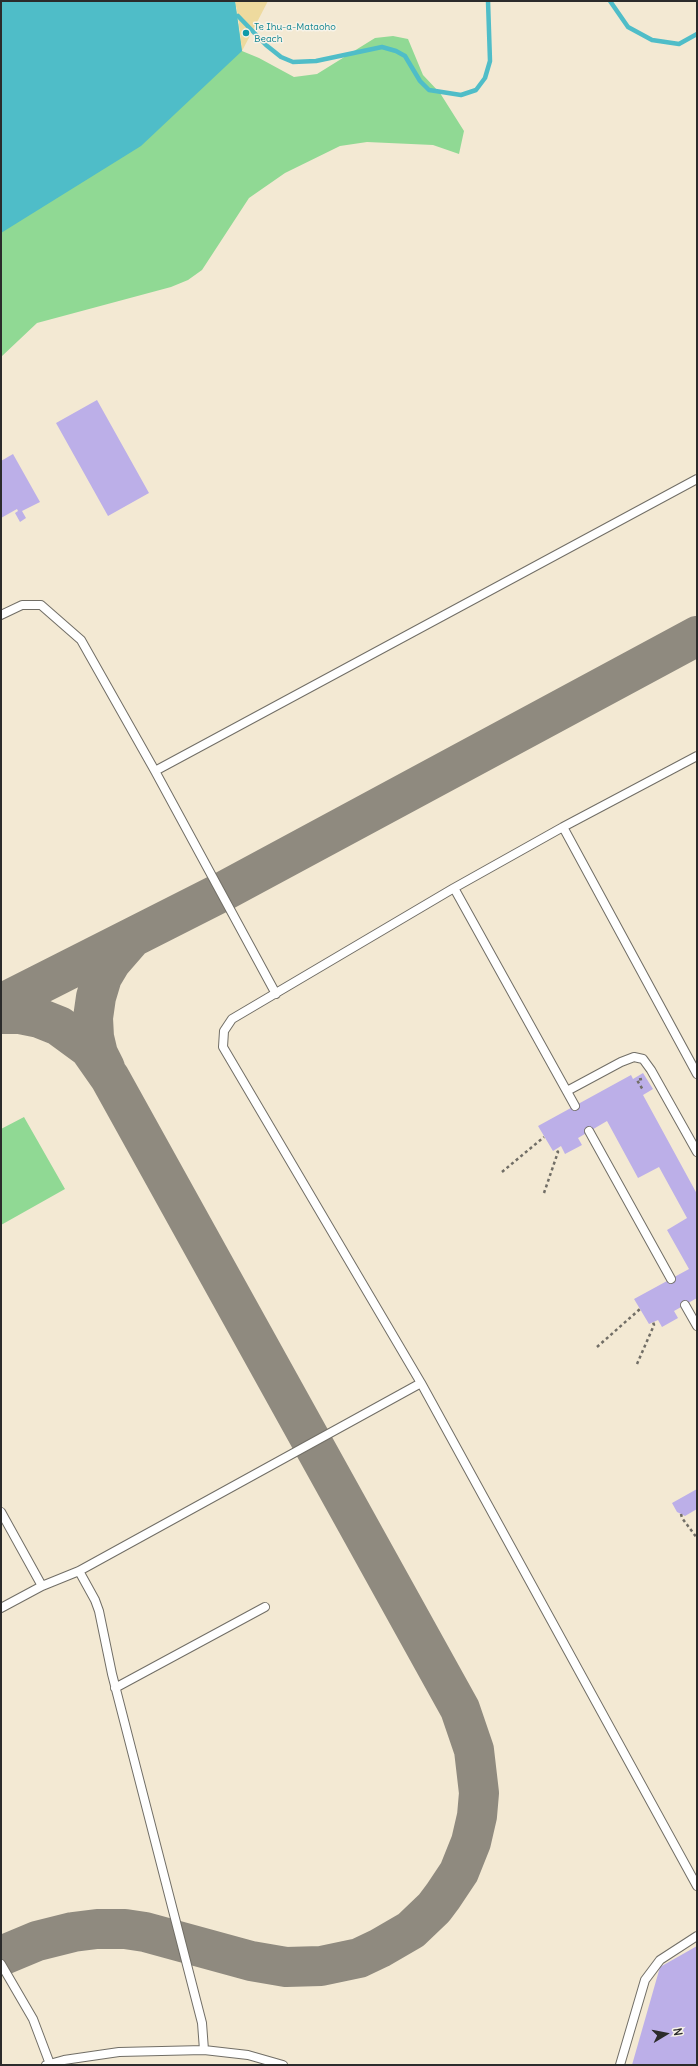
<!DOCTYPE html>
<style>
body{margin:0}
#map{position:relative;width:698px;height:2066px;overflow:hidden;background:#f3e9d3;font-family:Delius,sans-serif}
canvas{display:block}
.frame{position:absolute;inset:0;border:2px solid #2b2b2b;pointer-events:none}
.north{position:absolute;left:646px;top:2014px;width:40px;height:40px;-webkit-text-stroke:3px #f7f3e8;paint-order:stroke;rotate:80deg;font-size:11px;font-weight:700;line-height:16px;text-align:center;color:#2b2b2b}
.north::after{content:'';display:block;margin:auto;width:14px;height:18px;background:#2b2b2b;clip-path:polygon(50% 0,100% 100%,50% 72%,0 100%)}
</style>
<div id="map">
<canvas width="698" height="2066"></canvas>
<div class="frame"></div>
<div class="north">N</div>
</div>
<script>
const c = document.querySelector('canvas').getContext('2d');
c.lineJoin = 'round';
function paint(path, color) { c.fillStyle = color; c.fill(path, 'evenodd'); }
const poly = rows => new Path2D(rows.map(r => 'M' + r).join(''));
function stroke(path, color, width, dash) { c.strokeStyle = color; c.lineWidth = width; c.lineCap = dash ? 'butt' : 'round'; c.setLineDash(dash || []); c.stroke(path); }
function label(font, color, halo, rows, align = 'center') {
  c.font = font + ' Delius,sans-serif'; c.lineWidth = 3; c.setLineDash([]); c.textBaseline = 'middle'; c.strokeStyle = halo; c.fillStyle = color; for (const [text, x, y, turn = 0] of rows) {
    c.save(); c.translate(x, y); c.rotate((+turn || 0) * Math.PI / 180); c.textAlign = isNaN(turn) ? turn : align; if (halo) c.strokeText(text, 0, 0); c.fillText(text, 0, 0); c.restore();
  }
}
paint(poly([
 [1,1,235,1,242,51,259,58,294,77,317,74,375,38,393,36,408,39,423,75,440,93,464,131,459,154,433,145,367,142,340,146,285,173,249,198,202,270,188,280,171,287,37,323,1,357],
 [24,1117,65,1189,1,1225,1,1129]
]), '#90d994');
paint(poly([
 [235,1,268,1,242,51,238,16]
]), '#eeda9e');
paint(poly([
 [1,1,235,1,242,51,141,146,1,233]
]), '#4fbdc8');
stroke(poly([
 [610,1,628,27,652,40,679,44,697,34],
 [238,16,266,45,281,57,293,62,316,61,382,47,396,51,405,56,420,81,429,90,461,95,476,90,485,78,490,61,488,1]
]), '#4fbdc8', 4.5);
stroke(poly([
 [1,1004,222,892,697,636],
 [1,1014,19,1014,39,1018,59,1026,89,1048,110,1078,460,1709,474,1750,479,1793,477,1816,471,1842,459,1872,443,1896,434,1908,411,1930,380,1948,359,1958,321,1966,286,1967,251,1961,145,1932,125,1929,97,1929,73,1932,37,1941,1,1956],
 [105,1068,98,1054,94,1037,93,1018,96,997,102,977,111,962,131,939]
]), '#8f8a7f', 40);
paint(poly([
 [97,400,149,493,108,516,56,423],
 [13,454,40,502,22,511,26,518,20,522,15,513,18,511,17,509,1,518,1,461],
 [643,1073,653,1089,643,1095,697,1194,697,1298,674,1311,678,1318,662,1327,658,1320,649,1324,634,1299,689,1269,667,1230,687,1218,659,1167,638,1178,607,1121,578,1138,582,1145,565,1154,561,1146,553,1151,538,1126,631,1075,633,1079],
 [697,1489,697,1509,685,1516,677,1512,672,1503],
 [697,1946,697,2065,632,2065,660,1967]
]), '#bcafe8');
const lane = poly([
 [1,615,22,605,41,605,81,640,155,771,276,994],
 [155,771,697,479],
 [563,827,697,756],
 [454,888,563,827,697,1074],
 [567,1091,621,1062,634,1057,643,1059,651,1070,697,1152],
 [575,1106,454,888,232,1019,224,1031,223,1047,421,1383,697,1886],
 [589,1131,671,1279],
 [685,1305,697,1326],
 [1,1512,42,1586],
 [79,1571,95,1600,99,1611,112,1674,202,2023,204,2050],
 [1,1608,42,1586,79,1571,421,1383],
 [115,1688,265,1607],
 [1,1964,33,2019,50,2064],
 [46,2065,64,2060,119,2052,204,2050,248,2055,283,2065],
 [620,2065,645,1980,660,1960,697,1936]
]);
stroke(lane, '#716e66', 10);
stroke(poly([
 [642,1079,637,1080,643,1090],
 [502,1172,544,1137],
 [544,1193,558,1152,556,1149],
 [597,1347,640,1309],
 [637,1364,654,1325,653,1322],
 [681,1514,682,1518,697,1538]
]), '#716e66', 2.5, [3, 3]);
stroke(lane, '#fff', 8);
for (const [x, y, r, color] of [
 [246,33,4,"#0f9aa8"]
]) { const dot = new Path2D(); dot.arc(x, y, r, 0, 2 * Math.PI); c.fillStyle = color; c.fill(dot); stroke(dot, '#f7f3e8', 1.5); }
label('10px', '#0d838f', '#f7f3e8', [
 ["Te Ihu-a-Mataoho",254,27],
 ["Beach",254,39]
], 'left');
</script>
